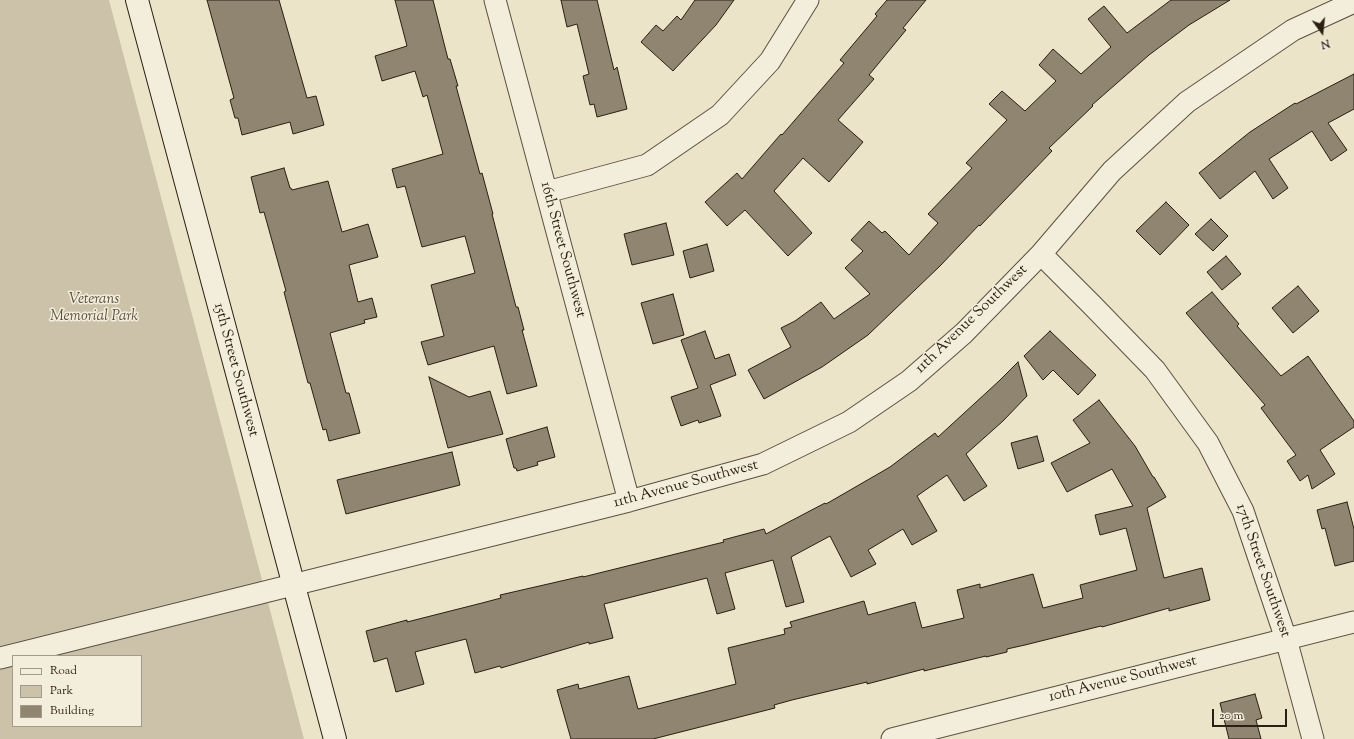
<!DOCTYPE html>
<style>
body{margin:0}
#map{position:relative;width:1354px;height:739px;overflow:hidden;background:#ece4c8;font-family:"Sorts Mill Goudy",serif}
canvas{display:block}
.legend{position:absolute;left:12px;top:655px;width:130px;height:72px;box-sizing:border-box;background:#f3eddb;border:1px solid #a39a8b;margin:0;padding:5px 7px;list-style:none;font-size:12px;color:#2b1e12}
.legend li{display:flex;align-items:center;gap:8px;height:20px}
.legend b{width:20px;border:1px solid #a39a8b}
.north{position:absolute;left:1302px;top:12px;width:40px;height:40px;-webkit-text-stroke:3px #f3eddb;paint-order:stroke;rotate:165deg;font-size:11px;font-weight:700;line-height:16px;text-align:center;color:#2b1e12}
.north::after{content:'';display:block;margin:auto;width:14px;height:18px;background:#2b1e12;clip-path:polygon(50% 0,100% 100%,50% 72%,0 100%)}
.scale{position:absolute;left:1212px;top:709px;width:75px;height:18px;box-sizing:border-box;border:2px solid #2b1e12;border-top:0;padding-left:5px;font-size:12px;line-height:14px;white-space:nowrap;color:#2b1e12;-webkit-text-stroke:3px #f3eddb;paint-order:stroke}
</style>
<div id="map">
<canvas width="1354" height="739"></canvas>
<ul class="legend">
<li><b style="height:5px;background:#f3eddb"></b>Road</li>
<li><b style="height:11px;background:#cbc2a9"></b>Park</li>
<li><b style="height:11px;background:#8f8571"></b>Building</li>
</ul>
<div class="north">N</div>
<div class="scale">20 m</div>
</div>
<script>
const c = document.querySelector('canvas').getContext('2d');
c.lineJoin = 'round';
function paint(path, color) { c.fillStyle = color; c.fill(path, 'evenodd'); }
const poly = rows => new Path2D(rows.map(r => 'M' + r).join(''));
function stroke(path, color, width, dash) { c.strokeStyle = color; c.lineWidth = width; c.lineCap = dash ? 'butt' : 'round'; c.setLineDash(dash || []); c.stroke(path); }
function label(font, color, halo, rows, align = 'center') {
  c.font = font + ' "Sorts Mill Goudy",serif'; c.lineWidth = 3; c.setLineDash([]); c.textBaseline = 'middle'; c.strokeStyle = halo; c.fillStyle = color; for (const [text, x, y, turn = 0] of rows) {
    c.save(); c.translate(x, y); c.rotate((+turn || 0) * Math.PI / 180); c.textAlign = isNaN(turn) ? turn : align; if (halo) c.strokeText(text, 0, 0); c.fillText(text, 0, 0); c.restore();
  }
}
paint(poly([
 [0,0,109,0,304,739,0,739],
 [13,656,141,656,141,726,13,726]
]), '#cbc2a9');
const building = poly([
 [207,0,279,0,307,98,316,96,324,125,293,134,290,122,242,135,238,118,235,118,230,100,234,98,207,0],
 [395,0,433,0,448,59,450,59,458,86,456,86,480,174,482,173,493,214,492,214,516,307,518,307,524,330,522,330,537,386,507,394,494,346,428,365,421,342,444,336,431,285,475,273,465,236,422,247,405,186,397,188,392,169,443,154,427,95,423,97,415,71,382,81,375,56,407,46,395,0],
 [561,0,597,0,614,70,617,67,627,109,597,117,594,104,590,105,583,76,589,74,577,24,567,27,561,0],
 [695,0,734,0,716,25,673,71,641,42,656,25,663,31,677,16,681,20,695,0],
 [887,0,926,0,903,28,906,30,869,75,874,79,838,120,863,142,829,182,803,158,774,191,812,233,788,256,745,210,727,226,705,202,737,173,742,179,781,134,782,135,844,63,840,60,877,16,875,14,887,0],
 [1171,0,1230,0,1189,25,1149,55,1092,105,1093,106,1049,148,1052,151,980,226,979,225,940,266,868,335,822,367,764,399,748,370,791,347,781,328,795,321,821,302,834,319,870,294,845,268,863,251,851,240,869,221,882,233,885,231,909,255,938,223,928,214,972,168,966,163,1007,120,989,104,1002,91,1025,111,1056,81,1039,65,1053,49,1081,74,1111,47,1088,19,1104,6,1127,33,1171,0],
 [1354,74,1354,109,1328,123,1347,150,1331,161,1312,131,1269,159,1288,188,1273,199,1255,171,1220,199,1199,173,1250,132,1295,103,1296,104,1354,74],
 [284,168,290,188,291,188,292,190,328,181,342,232,368,224,378,257,349,265,358,302,372,298,377,317,364,320,365,323,330,333,346,393,349,393,360,433,329,441,326,429,323,430,310,383,308,383,284,292,286,291,264,212,260,213,251,177,284,168],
 [1166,202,1189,225,1160,255,1136,231,1166,202],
 [1211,219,1228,236,1213,251,1195,234,1211,219],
 [666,223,674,255,632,265,624,234,666,223],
 [707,244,714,271,690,278,683,251,707,244],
 [1226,256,1241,274,1222,290,1207,272,1226,256],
 [1298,286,1319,311,1293,333,1272,308,1298,286],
 [1212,292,1239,324,1237,326,1281,376,1308,356,1354,421,1354,427,1320,450,1335,474,1312,489,1308,475,1300,481,1287,461,1296,455,1261,408,1265,405,1186,313,1212,292],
 [673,294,684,335,653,344,641,303,673,294],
 [705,331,715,359,729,354,736,375,710,385,721,416,699,423,698,420,681,426,671,397,698,388,681,340,705,331],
 [1050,331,1096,375,1078,395,1053,370,1043,380,1024,356,1050,331],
 [1018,362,1027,396,1003,421,966,454,987,486,964,501,947,475,917,496,937,531,912,545,903,529,868,550,876,564,851,577,830,536,791,557,804,602,786,607,773,560,725,573,735,609,717,614,707,578,604,604,613,638,589,644,589,642,501,668,500,666,475,673,466,639,415,652,424,684,396,692,387,658,374,662,366,631,407,620,407,622,482,603,501,598,500,595,583,576,583,577,724,542,723,540,764,529,766,534,825,503,826,504,890,467,935,433,938,437,999,381,1018,362],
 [429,377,469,397,490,391,503,434,448,448,429,377],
 [1099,400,1135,446,1153,477,1154,477,1166,497,1147,508,1164,578,1202,568,1210,600,1169,611,1169,608,1102,627,1101,626,1025,645,1007,649,1007,652,986,657,986,656,924,671,924,669,867,684,867,682,792,700,774,705,775,708,653,739,571,739,557,690,578,684,579,689,629,676,638,709,736,684,728,648,785,634,784,629,792,627,790,622,864,601,868,615,915,602,922,628,964,618,957,590,980,584,980,588,1033,574,1043,608,1083,598,1080,585,1137,570,1126,528,1100,535,1095,515,1133,506,1112,469,1067,492,1051,463,1090,443,1073,420,1099,400],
 [547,427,555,457,537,462,538,465,517,471,516,468,514,468,506,439,547,427],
 [1037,436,1044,461,1018,469,1011,443,1037,436],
 [452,452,460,485,346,514,337,480,452,452],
 [1347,502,1354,529,1354,561,1335,566,1325,528,1322,529,1317,510,1347,502],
 [1255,694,1262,718,1256,720,1261,739,1229,739,1220,703,1255,694]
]);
paint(building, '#8f8571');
stroke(building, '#2b1e12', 1);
const street = poly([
 [495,0,629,501],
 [547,192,647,165,720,115,770,61,808,0],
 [1041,254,1093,306,1155,370,1208,443,1243,511,1286,639,1313,739],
 [0,658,629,501,763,464,849,422,909,381,964,333,1041,254,1112,171,1187,102,1293,30,1354,2],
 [892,739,1354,622]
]);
const secondary = poly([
 [137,0,335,739]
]);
stroke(street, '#5b5040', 23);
stroke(secondary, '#2b1e12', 24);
stroke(street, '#f3eddb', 21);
stroke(secondary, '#f3eddb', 22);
label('15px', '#2b1e12', '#f3eddb', [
 ["16th Street Southwest",562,250,75],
 ["11th Avenue Southwest",972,320,-44],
 ["15th Street Southwest",235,370,75],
 ["11th Avenue Southwest",686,485,-15],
 ["17th Street Southwest",1262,571,71],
 ["10th Avenue Southwest",1123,680,-14]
]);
label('italic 15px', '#5b4f3f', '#f3eddb', [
 ["Veterans",94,300],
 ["Memorial Park",94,317]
]);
</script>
